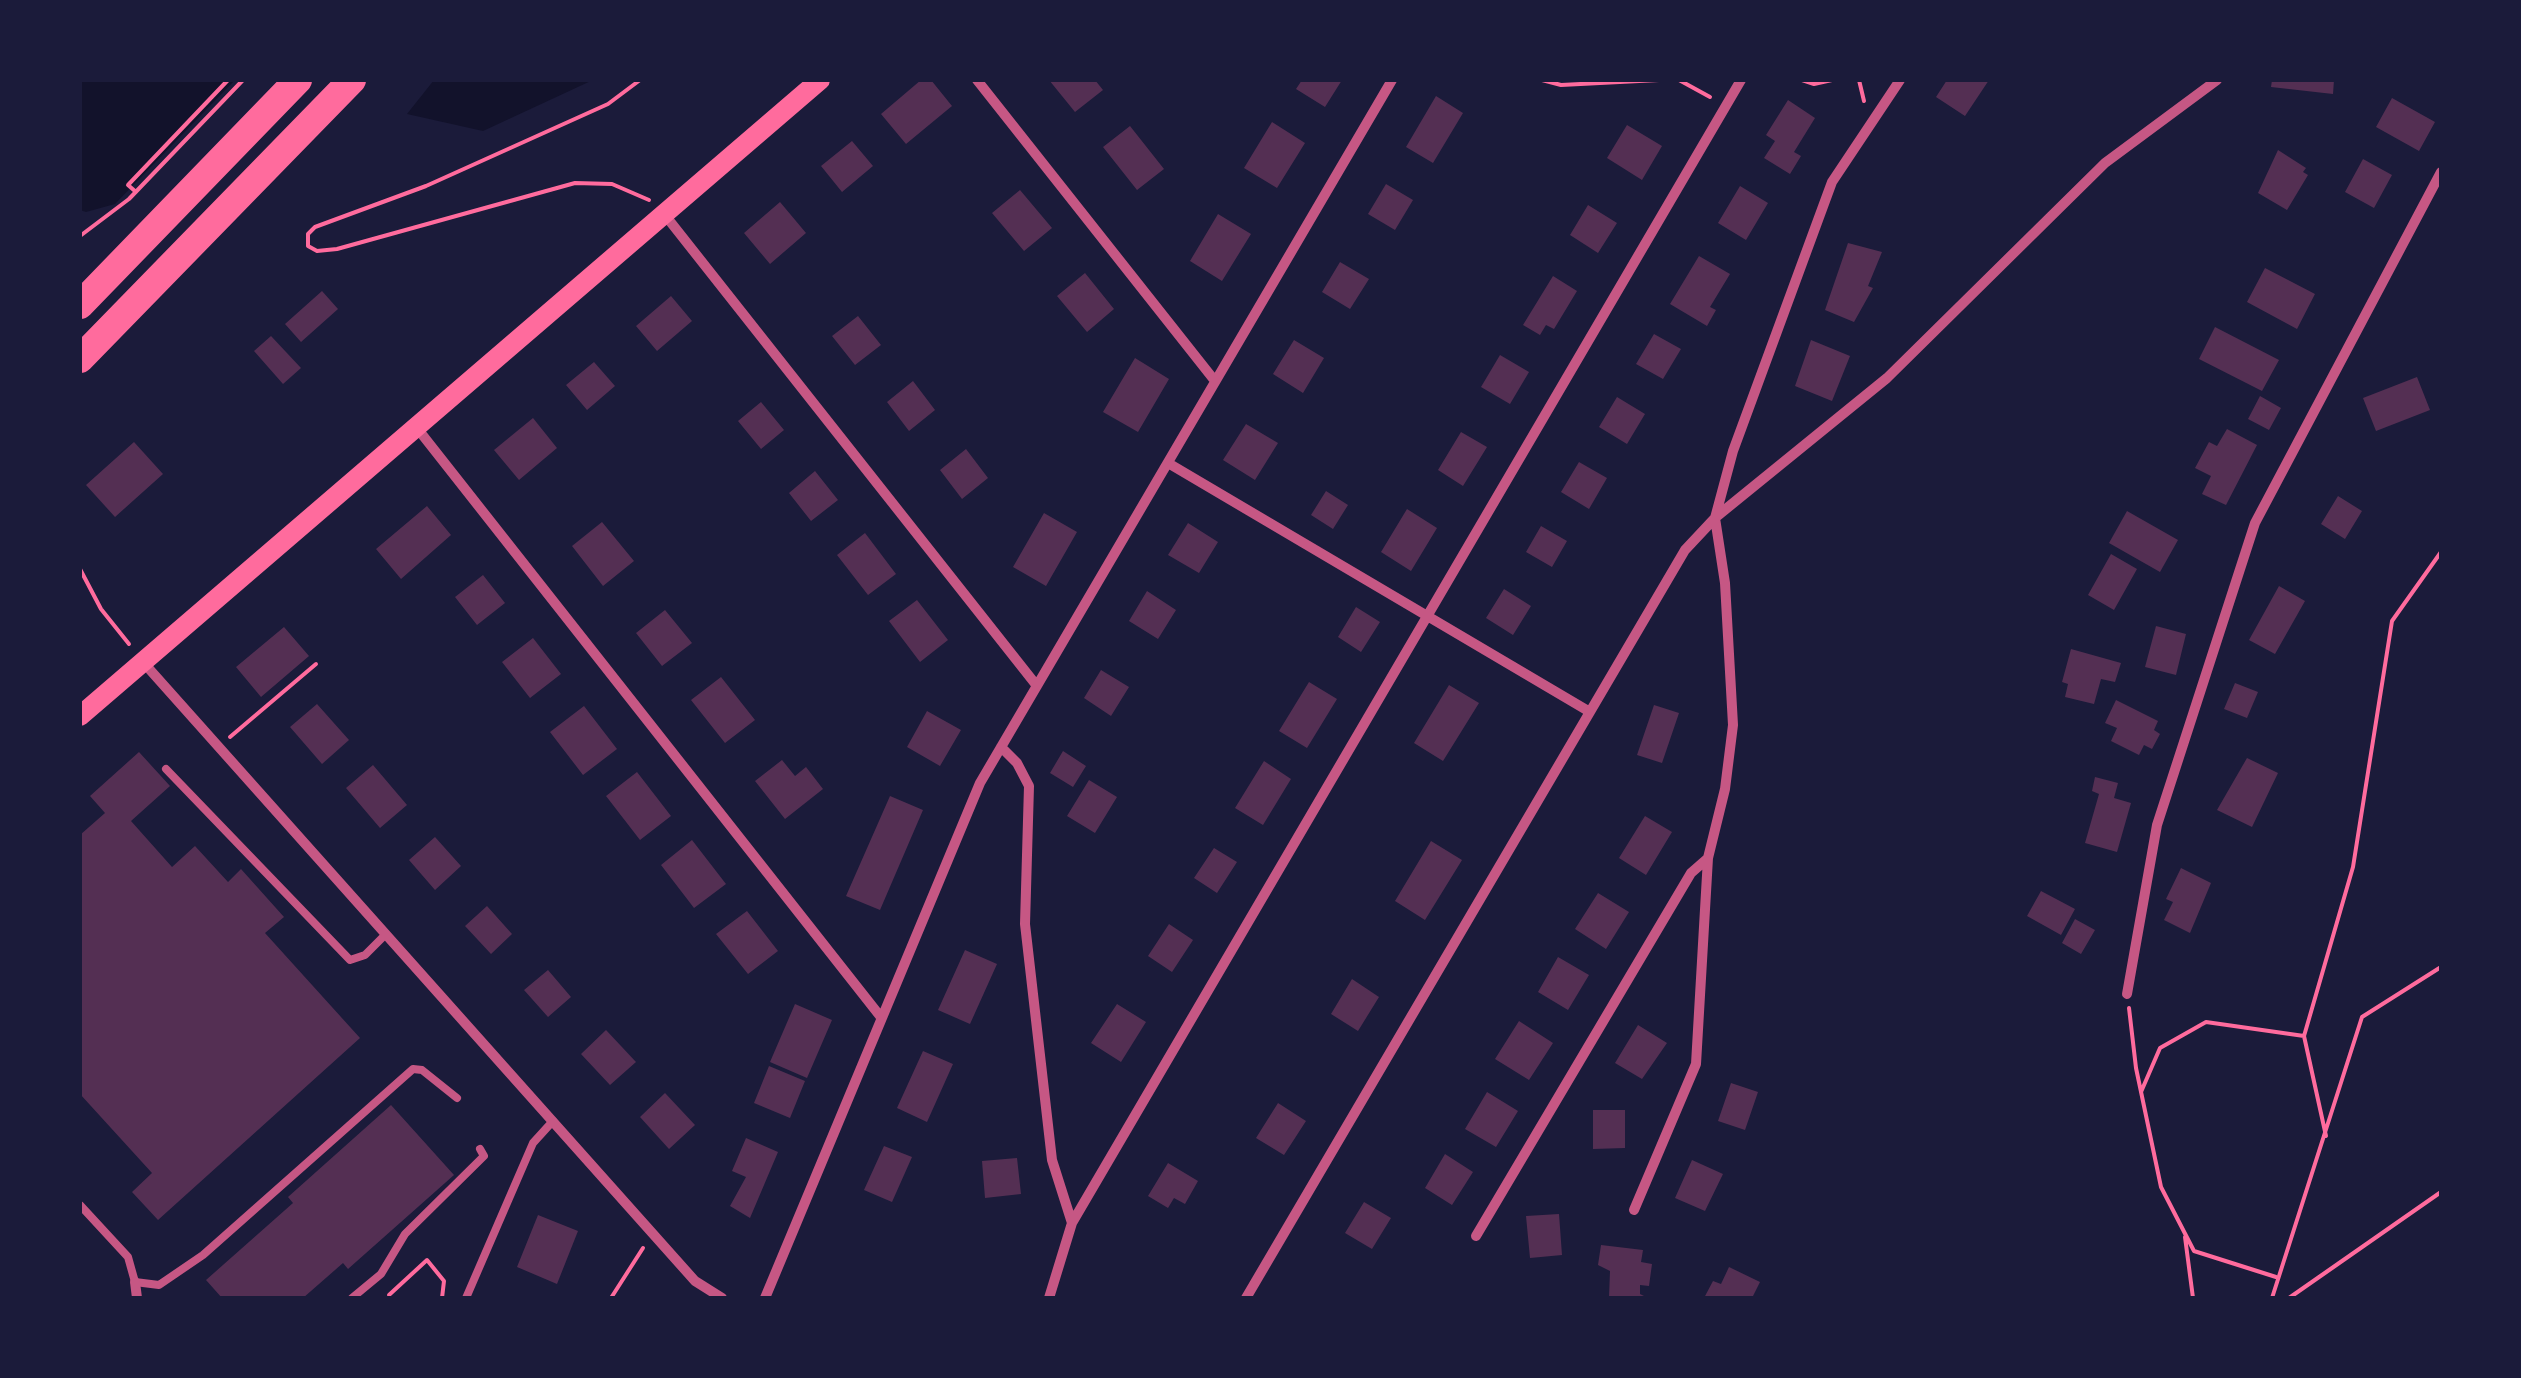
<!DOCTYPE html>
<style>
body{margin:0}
#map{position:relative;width:2521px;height:1378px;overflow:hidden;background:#1b1b3a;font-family:Bitter,serif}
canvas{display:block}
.frame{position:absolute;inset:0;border:82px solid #1b1b3a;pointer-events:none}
</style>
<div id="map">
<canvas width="2521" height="1378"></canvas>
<div class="frame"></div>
</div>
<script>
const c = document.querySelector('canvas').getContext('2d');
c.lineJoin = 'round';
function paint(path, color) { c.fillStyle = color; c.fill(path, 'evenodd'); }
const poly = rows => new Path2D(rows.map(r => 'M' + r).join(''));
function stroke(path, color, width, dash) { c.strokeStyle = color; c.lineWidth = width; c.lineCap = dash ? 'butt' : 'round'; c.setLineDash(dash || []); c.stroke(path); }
paint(poly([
 [80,80,235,80,115,204,86,212,80,210],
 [434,80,593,80,483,131,407,114]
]), '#12122b');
paint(poly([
 [921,80,931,80,952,106,906,144,881,114],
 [1049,80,1095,80,1103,90,1075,112],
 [1302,80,1342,80,1325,107,1296,89],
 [1947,80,1989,80,1965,116,1936,97],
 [2272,80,2334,80,2333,94,2271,87],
 [1436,96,1463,113,1433,163,1406,147],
 [2392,98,2435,122,2419,151,2376,127],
 [1788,100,1815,118,1794,152,1801,156,1790,174,1764,158,1775,141,1766,135],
 [1272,122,1305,143,1277,188,1244,168],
 [1627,125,1662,146,1642,180,1607,158],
 [1130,126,1164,169,1137,190,1103,147],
 [852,141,873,166,842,192,821,166],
 [2278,150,2306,168,2303,172,2308,175,2287,210,2258,193],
 [2363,159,2392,175,2374,208,2345,192],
 [1386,184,1413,200,1395,230,1368,214],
 [1740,186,1768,203,1746,240,1718,223],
 [1020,190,1052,228,1024,251,992,213],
 [780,202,806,233,770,264,744,233],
 [1588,205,1617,223,1598,253,1570,235],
 [1218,214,1251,234,1222,281,1190,261],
 [1848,243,1882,252,1868,286,1873,288,1854,322,1825,310],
 [1699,256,1730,274,1710,307,1716,310,1707,326,1670,304],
 [1340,262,1369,279,1350,309,1322,292],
 [2265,268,2315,294,2297,329,2247,302],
 [1085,273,1114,309,1087,332,1057,296],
 [1553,276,1577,291,1554,329,1546,325,1540,335,1523,325],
 [322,291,338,309,301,342,285,324],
 [671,296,692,321,657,351,636,326],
 [858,316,881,345,855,365,832,336],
 [2215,327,2279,360,2262,391,2199,359],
 [1654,334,1681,349,1663,379,1636,364],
 [271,336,301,368,283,384,254,351],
 [1294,340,1324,358,1303,393,1273,374],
 [1811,340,1850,356,1832,401,1795,386],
 [1500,355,1529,372,1510,404,1481,387],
 [1135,358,1169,379,1138,432,1103,412],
 [594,362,615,386,587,410,566,385],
 [2417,377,2430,410,2376,431,2363,398],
 [913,381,935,410,909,431,887,402],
 [2260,396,2281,408,2269,430,2248,419],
 [1617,397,1645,414,1627,444,1599,427],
 [761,402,784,430,761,449,738,421],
 [533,418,557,448,519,480,494,450],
 [1246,424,1278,443,1255,480,1223,460],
 [2227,429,2257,445,2226,505,2202,494,2211,476,2195,468,2209,442,2217,446],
 [1461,432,1487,447,1463,486,1438,470],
 [134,442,163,474,115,517,86,485],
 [966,449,988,478,962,499,940,470],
 [1579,462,1607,478,1589,509,1561,492],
 [815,471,838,500,811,521,789,493],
 [1326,491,1348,505,1333,529,1311,515],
 [2338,496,2362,511,2345,539,2321,524],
 [427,506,451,535,401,579,376,549],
 [1407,509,1437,528,1411,571,1381,552],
 [2127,511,2178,540,2160,572,2109,543],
 [1044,513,1077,532,1046,586,1013,567],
 [602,522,634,561,603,586,572,546],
 [1188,523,1218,542,1199,573,1168,555],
 [1541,526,1567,541,1552,567,1526,552],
 [865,533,896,574,868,595,837,555],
 [2111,554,2137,569,2114,610,2088,595],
 [483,575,505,603,477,625,455,597],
 [2279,586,2305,601,2275,654,2249,640],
 [1504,589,1531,606,1513,635,1486,618],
 [1147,591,1176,610,1158,639,1129,621],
 [917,600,948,640,920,662,889,621],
 [1356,607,1380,622,1361,652,1338,637],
 [665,610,692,643,662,666,636,633],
 [2156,626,2186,634,2176,675,2145,667],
 [284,627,309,656,261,697,236,667],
 [533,638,561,674,530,698,502,662],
 [2071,649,2121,663,2115,682,2101,679,2094,704,2065,697,2068,684,2062,682],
 [1101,670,1129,687,1111,716,1084,698],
 [721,677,755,720,725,743,691,700],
 [1309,682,1337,699,1307,748,1279,731],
 [2235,683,2258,692,2247,718,2224,709],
 [1449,685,1479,703,1443,761,1414,743],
 [2116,700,2158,721,2154,730,2160,734,2152,749,2144,745,2139,755,2111,741,2117,728,2105,723],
 [317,704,349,740,322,764,290,727],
 [1654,705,1679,713,1662,763,1637,755],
 [584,706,617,749,583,775,550,732],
 [927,711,961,730,940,766,907,747],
 [1063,751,1086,766,1073,787,1050,773],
 [139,752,170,786,131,821,172,867,195,846,228,882,241,869,284,917,265,933,360,1038,158,1220,132,1192,152,1173,80,1094,80,835,105,813,90,796],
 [2247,758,2278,773,2252,827,2217,810],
 [782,760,795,776,806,767,823,789,785,819,755,781],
 [1264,761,1291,779,1263,825,1235,808],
 [373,765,407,805,380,828,346,788],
 [637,772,671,816,640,840,606,796],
 [2095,777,2118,783,2114,798,2131,803,2117,852,2085,843,2099,794,2092,791],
 [1089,780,1117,797,1095,833,1067,816],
 [890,796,923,810,880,910,846,896],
 [1645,816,1672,832,1646,875,1619,858],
 [435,837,461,866,435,890,409,860],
 [692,840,726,884,694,908,661,865],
 [1431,841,1462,860,1425,920,1395,901],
 [1214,848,1237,862,1217,893,1194,878],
 [2181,868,2211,883,2190,933,2164,920,2173,902,2166,899],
 [2041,891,2075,909,2061,935,2027,916],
 [1598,893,1629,912,1606,949,1575,929],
 [487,906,512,934,491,954,465,926],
 [747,911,778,951,748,974,716,934],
 [2075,919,2095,930,2081,954,2062,943],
 [1169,924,1193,940,1172,972,1148,956],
 [965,950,997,964,970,1024,938,1010],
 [1558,957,1589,975,1568,1010,1538,992],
 [548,970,571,997,548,1017,524,990],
 [1352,979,1379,997,1358,1031,1331,1014],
 [795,1004,832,1020,807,1078,770,1062],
 [1117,1004,1146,1022,1121,1062,1091,1043],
 [1519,1021,1553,1043,1529,1080,1495,1059],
 [1638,1025,1667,1043,1642,1079,1615,1063],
 [606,1030,636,1062,610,1085,581,1054],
 [923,1051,953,1064,927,1122,897,1108],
 [769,1066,805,1081,790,1118,754,1103],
 [1731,1083,1758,1092,1745,1130,1718,1121],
 [1487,1092,1518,1111,1496,1147,1465,1129],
 [665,1093,695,1125,669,1149,640,1117],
 [1278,1103,1306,1121,1284,1155,1256,1138],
 [391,1105,454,1175,348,1269,343,1263,303,1298,222,1298,206,1280,293,1203,288,1197],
 [1593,1110,1625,1110,1625,1148,1593,1149],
 [746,1138,778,1152,750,1218,730,1206,746,1177,732,1171],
 [884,1146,912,1157,892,1202,864,1190],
 [1445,1154,1473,1172,1452,1205,1425,1188],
 [1017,1158,1021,1194,985,1198,982,1161],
 [1692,1160,1723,1174,1705,1211,1675,1198],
 [1168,1163,1198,1181,1185,1204,1174,1198,1168,1208,1148,1196],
 [1364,1202,1391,1218,1372,1249,1345,1233],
 [1559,1214,1562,1255,1530,1258,1526,1216],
 [538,1215,578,1231,557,1284,517,1267],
 [1601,1245,1643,1250,1641,1262,1652,1264,1649,1286,1640,1285,1640,1294,1648,1298,1609,1298,1610,1271,1598,1265],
 [1729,1267,1760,1282,1752,1298,1704,1298,1713,1281,1721,1284]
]), '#542f53');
stroke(poly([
 [640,80,608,104,426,186,315,227,308,234,308,246,317,251,337,249,575,183,612,184,649,200],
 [1542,80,1561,85,1659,80],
 [1679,80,1710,97],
 [1802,80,1814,84,1832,80],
 [1859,80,1864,101],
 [136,192,128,185,228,80],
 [80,236,129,199,243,80],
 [80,569,101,609,129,644],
 [230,737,316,664],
 [2129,1008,2136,1068,2161,1187,2194,1251,2276,1277],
 [2141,1092,2160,1048,2206,1022,2304,1036],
 [2326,1136,2304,1036,2353,867,2392,621,2441,552],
 [2185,1237,2193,1298],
 [389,1295,427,1260,444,1281,442,1298],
 [611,1298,643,1248],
 [2272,1298,2362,1017,2441,967],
 [2289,1298,2441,1192]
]), '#ff6b9d', 4);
stroke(poly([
 [166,769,350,960,365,955,386,934],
 [80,1205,128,1257,135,1282,159,1285,203,1255,413,1069,422,1070,457,1098],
 [352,1298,381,1274,405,1234,484,1156,480,1149],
 [466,1298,533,1143,553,1121]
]), '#c65784', 8);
stroke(poly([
 [977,80,1215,381],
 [665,215,1037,686],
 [417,428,880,1016],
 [1168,463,1590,712],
 [1716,517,1887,378,2105,163,2217,80],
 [143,662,695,1281,722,1298],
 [1001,747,1017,763,1029,786,1025,924,1052,1160,1072,1223],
 [2127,994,2157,825,2255,523,2441,172],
 [1634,1210,1696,1064,1708,858,1725,789,1733,725,1725,583,1715,518],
 [1476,1236,1691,873,1707,859],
 [135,1282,137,1298],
 [765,1298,980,783,1392,80],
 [1049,1298,1072,1223,1741,80],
 [1246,1298,1685,550,1715,518,1733,451,1832,182,1900,80]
]), '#c65784', 10);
stroke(poly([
 [80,716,820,80]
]), '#ff6b9d', 20);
stroke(poly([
 [80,305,298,80],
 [80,359,352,80]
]), '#ff6b9d', 28);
</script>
